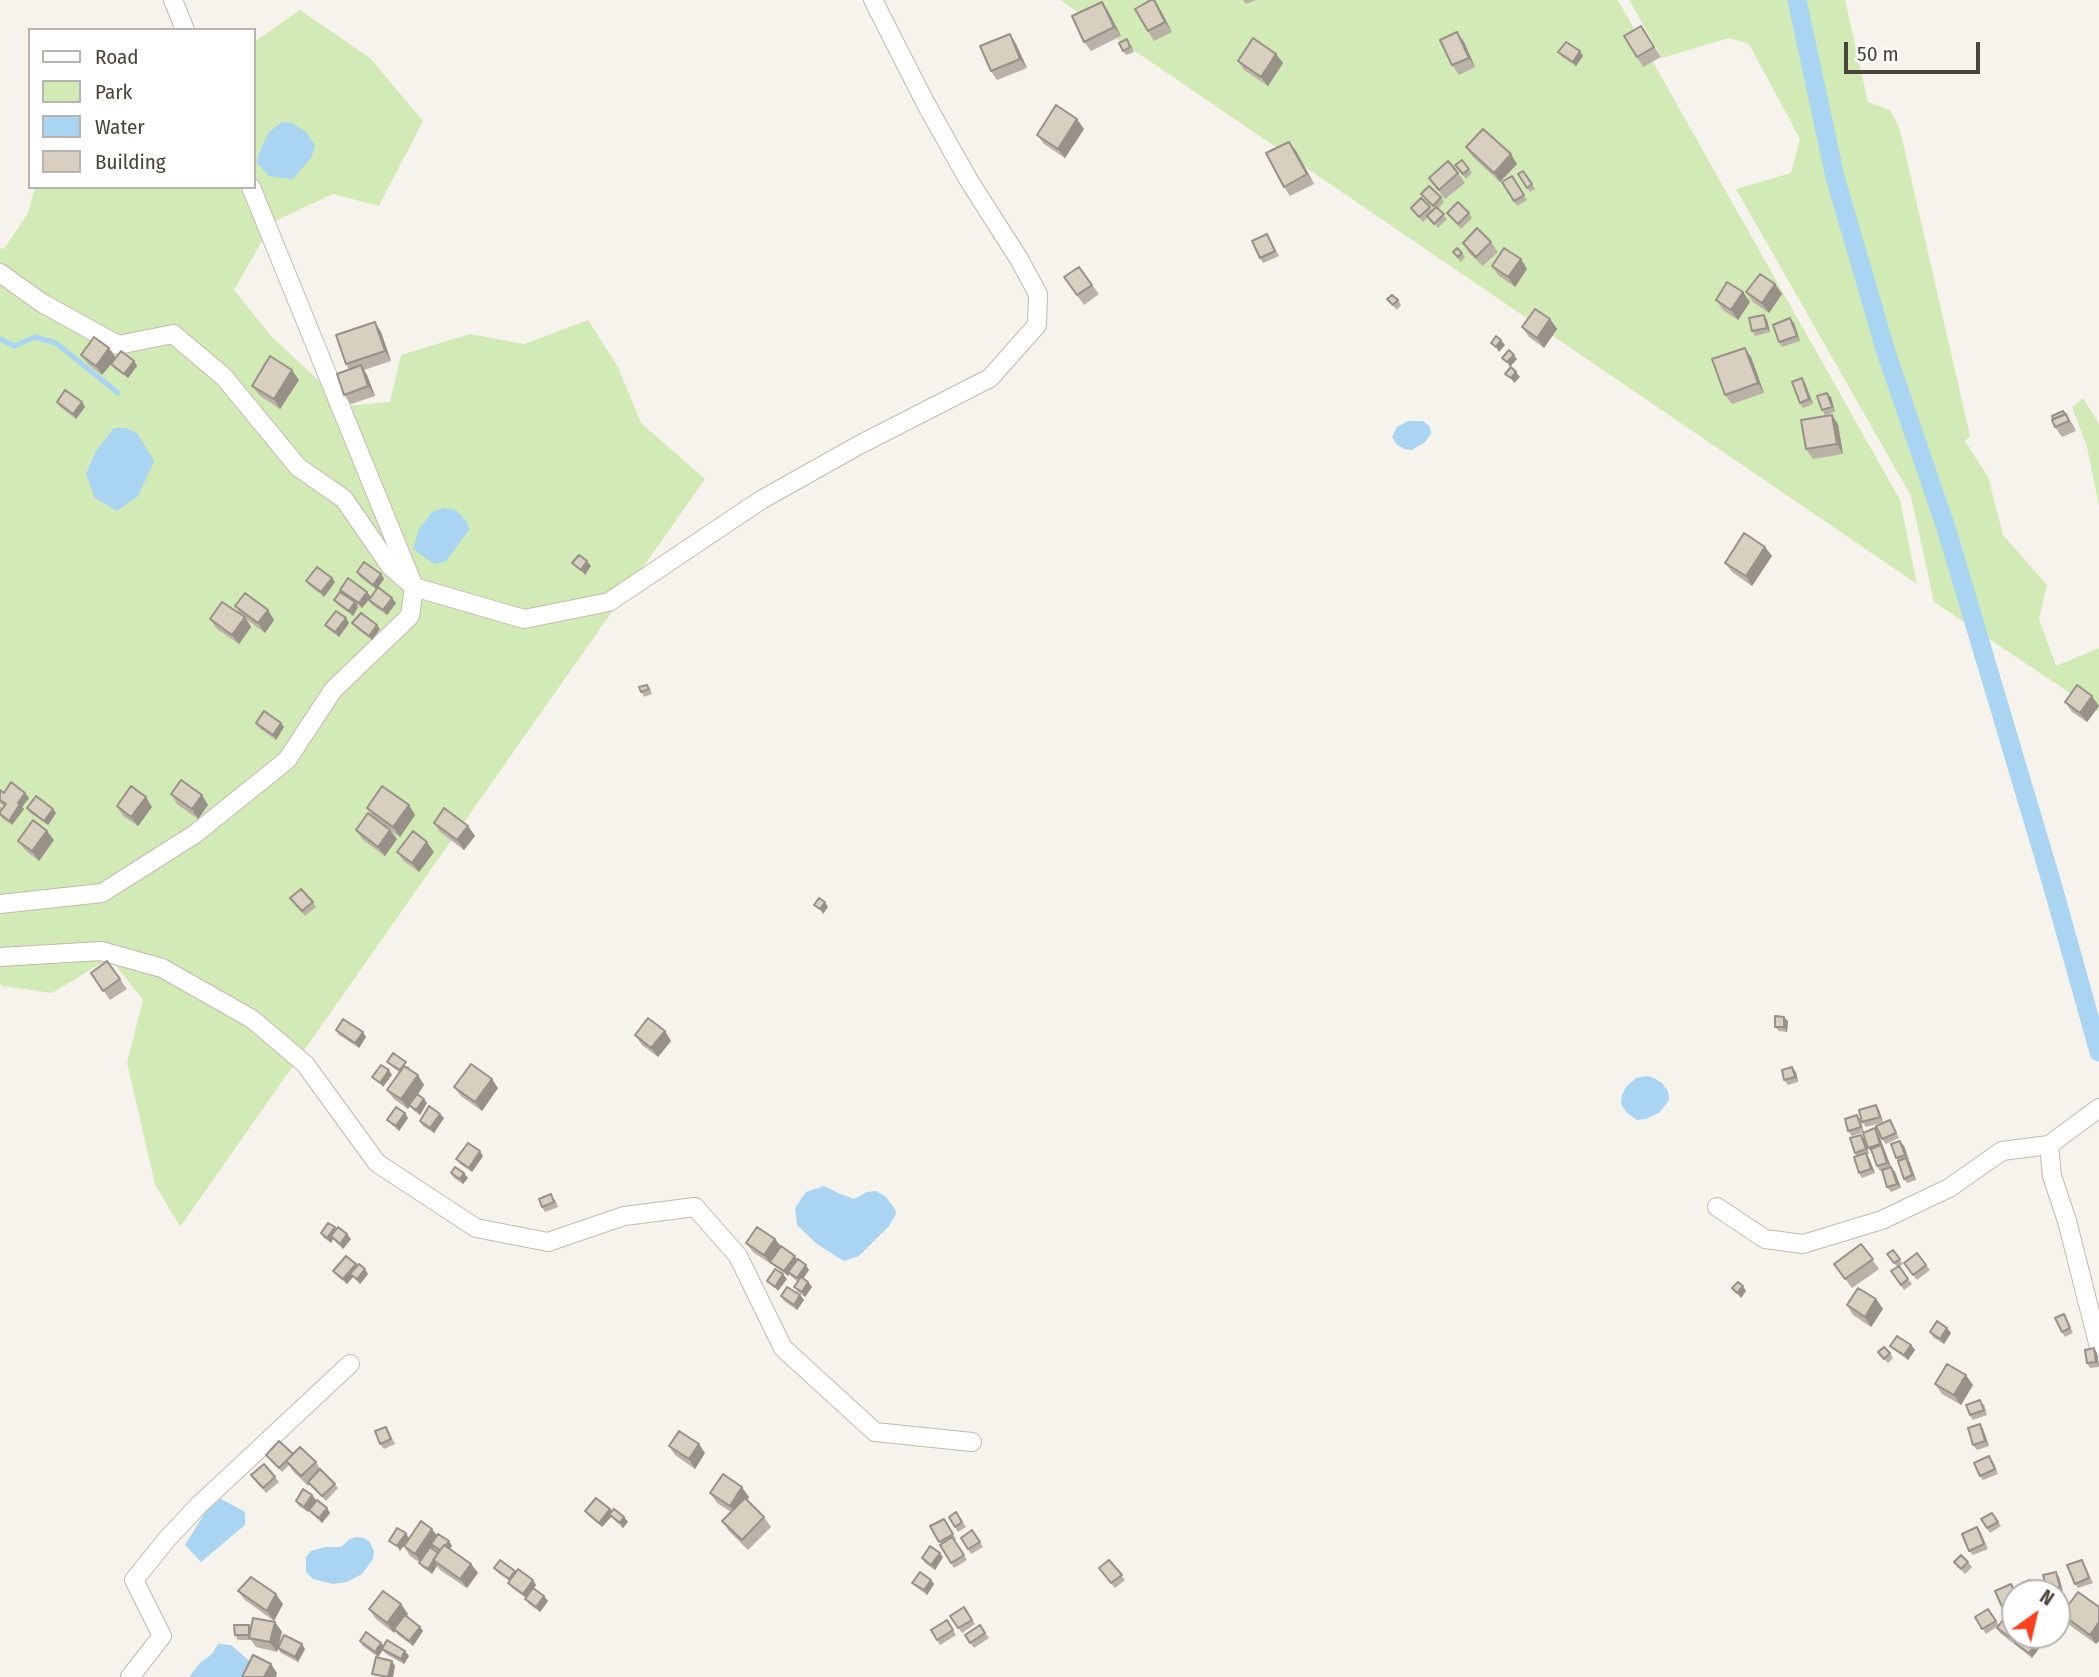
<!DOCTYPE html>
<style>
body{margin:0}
#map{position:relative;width:2099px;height:1677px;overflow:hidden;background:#f6f3ec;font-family:"Fira Sans Condensed",sans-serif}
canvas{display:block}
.legend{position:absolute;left:28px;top:28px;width:228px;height:161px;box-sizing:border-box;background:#fff;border:2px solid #b7b4b0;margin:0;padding:9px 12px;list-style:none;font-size:21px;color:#4b4439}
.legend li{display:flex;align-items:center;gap:14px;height:35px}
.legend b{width:35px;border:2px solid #b7b4b0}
.north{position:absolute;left:2001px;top:1579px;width:70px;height:70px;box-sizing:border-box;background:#fff;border:2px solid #b7b4b0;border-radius:50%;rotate:34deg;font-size:19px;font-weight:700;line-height:28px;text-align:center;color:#4b4439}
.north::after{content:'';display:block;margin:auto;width:24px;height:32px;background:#fc3f1d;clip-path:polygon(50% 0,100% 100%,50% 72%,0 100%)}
.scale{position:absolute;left:1844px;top:42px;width:136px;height:32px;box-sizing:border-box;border:4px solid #4b4439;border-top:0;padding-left:9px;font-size:21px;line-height:24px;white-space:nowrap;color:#4b4439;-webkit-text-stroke:5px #fff;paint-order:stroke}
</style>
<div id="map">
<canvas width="2099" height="1677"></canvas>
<ul class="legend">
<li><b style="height:9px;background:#fff"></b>Road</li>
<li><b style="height:19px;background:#d2eab5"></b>Park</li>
<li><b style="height:19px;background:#a9d4f2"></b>Water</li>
<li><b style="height:19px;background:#d8cfc1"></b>Building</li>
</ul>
<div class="north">N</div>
<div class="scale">50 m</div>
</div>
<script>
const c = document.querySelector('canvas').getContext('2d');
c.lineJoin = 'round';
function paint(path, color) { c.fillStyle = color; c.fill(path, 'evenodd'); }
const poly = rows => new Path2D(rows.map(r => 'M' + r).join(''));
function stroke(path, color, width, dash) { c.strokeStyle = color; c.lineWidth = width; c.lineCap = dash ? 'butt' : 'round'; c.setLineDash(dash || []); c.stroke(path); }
paint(poly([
 [1060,0,1618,0,1900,500,1917,584],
 [1629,0,1845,0,1868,102,1890,110,1900,130,1970,436,1965,441,1988,477,2003,535,2047,585,2039,619,2056,666,2099,648,2099,710,2097,711,1934,602,1911,496,1736,189,1791,173,1800,139,1749,44,1729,38,1662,58],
 [300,10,370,58,423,121,379,206,333,194,273,222,234,290,271,336,346,406,390,402,401,355,470,334,524,344,588,320,618,367,641,423,705,479,180,1227,155,1184,127,1063,143,1000,110,958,52,993,3,986,0,984,0,248,4,249,28,213,35,187,254,187,254,42],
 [2083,398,2099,424,2099,506,2087,447,2072,407]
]), '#d2eab5');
paint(poly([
 [282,122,292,123,306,132,315,146,311,158,293,179,269,176,257,163,259,153,269,132],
 [1408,421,1423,421,1430,427,1431,434,1425,442,1412,450,1405,449,1397,445,1392,437,1397,427],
 [114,428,126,428,137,433,154,461,138,496,117,511,95,498,86,474,96,451],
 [444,508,456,510,467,522,469,530,446,561,434,564,413,549,419,529,432,512],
 [1647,1076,1654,1078,1662,1083,1668,1091,1669,1100,1660,1112,1646,1119,1637,1120,1627,1113,1621,1104,1622,1095,1626,1087,1636,1078],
 [824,1186,838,1193,854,1199,867,1192,876,1191,885,1196,895,1209,896,1214,889,1226,859,1256,844,1261,817,1244,797,1225,795,1208,806,1192],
 [221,1499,245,1512,245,1525,201,1562,185,1545,208,1508],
 [356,1537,364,1538,370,1542,374,1551,373,1559,362,1574,347,1582,333,1584,313,1579,306,1572,306,1557,311,1551,325,1547,341,1547,350,1539],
 [218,1644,231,1645,253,1664,251,1677,191,1677,190,1676,200,1663,212,1654]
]), '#a9d4f2');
stroke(poly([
 [0,339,14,346,35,337,56,343,118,393]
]), '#a9d4f2', 5);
stroke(poly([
 [1797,0,1835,177,1886,352,1947,531,2052,884,2099,1052]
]), '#a9d4f2', 19);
const minor = poly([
 [173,0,185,30],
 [0,273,42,303,118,345,173,334,224,377,298,467,344,499,390,566,414,587,524,619,609,602,761,500,859,445,990,378,1037,325,1038,294,1019,259,968,179,926,104,873,0],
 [0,904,102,893,195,834,287,760,333,690,410,616,414,587,251,187],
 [0,957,101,951,162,968,252,1019,305,1064,377,1163,476,1228,548,1242,624,1216,695,1207,738,1256,783,1348,875,1432,972,1442],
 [2049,1145,2052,1176,2067,1221,2099,1347],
 [1717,1207,1765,1239,1803,1244,1882,1220,1949,1188,2002,1151,2049,1145,2099,1108],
 [130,1677,162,1636,134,1580,167,1539,199,1505,350,1364]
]);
stroke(minor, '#c2bbae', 20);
stroke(minor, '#fff', 18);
paint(poly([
 [1243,0,1256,0,1246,4],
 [1102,2,1108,11,1121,36,1091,51,1084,42],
 [1160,9,1172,32,1154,41,1148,31],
 [1641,26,1661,57,1643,67,1637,57],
 [1457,32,1464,42,1475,67,1459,75,1452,65],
 [1010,34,1016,44,1027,68,997,80,991,71],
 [1131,44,1134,52,1126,55,1123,51],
 [1558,52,1583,56,1576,66,1562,57],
 [1238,61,1283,63,1268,86,1244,70],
 [1084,129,1065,158,1044,144,1037,135],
 [1466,147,1517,164,1500,182,1473,157],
 [1296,151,1314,184,1290,196,1284,187],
 [1462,160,1472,173,1466,179,1455,165],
 [1523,171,1535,189,1530,192,1518,174],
 [1458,173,1465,183,1445,199,1429,178],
 [1512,176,1527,200,1517,206,1502,182],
 [1421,194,1441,197,1444,202,1438,209,1447,219,1438,228,1428,217,1423,222,1411,208,1430,207,1433,211,1435,209],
 [1447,213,1469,213,1472,218,1461,229],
 [1267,234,1279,256,1263,263,1260,258],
 [1491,242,1498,252,1483,266,1469,253,1463,243],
 [1453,252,1462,253,1465,257,1461,262],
 [1521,259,1527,269,1515,287,1498,275,1492,266],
 [1079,267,1099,294,1084,305,1064,277],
 [1775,284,1782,294,1769,313,1753,302,1746,292],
 [1743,292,1750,302,1738,320,1723,310,1716,300],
 [1387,299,1398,300,1401,305,1397,310],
 [1550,319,1557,329,1544,348,1529,337,1522,327],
 [1767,320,1770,332,1755,336,1752,331],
 [1794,323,1800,341,1782,347,1779,342],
 [381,332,391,361,364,370,367,375,375,396,351,404,344,395,349,369,346,364],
 [81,355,116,358,102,375,88,364],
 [1751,357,1764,393,1732,404,1725,395],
 [134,361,137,366,128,378,115,369,111,364],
 [1802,378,1805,383,1813,404,1803,408,1800,403],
 [299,380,280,409,259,395,252,386],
 [1827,393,1831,397,1835,412,1825,415,1822,410],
 [57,402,82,402,85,407,76,419,60,407],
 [2063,411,2072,424,2076,431,2062,437,2055,427],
 [1838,424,1843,454,1813,459,1806,449],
 [1765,547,1772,556,1752,586,1732,572,1725,563],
 [357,572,381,574,384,579,378,588,396,603,387,615,372,605,369,600,376,589,360,577],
 [332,578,335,582,324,597,310,586,306,581],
 [340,590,367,592,371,597,362,608,356,604,358,607,353,616,338,605,334,600,344,595],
 [235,606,268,610,274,620,265,633,246,619,251,627,239,644,217,629,210,619,241,614],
 [346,618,349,623,339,637,329,630,325,625],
 [352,623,380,629,372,640,356,628],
 [639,687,650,689,652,694,644,697],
 [2065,702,2099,706,2087,722,2072,712],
 [256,723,281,723,284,727,276,740,259,728],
 [0,790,4,793,25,793,29,798,22,807,24,809,12,825,2,818,0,815,0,806,2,809,4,806,0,803],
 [171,794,202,795,208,805,198,819,177,804],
 [409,805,415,815,400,837,391,831,397,839,385,856,363,840,356,830,372,816,367,808],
 [117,806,152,807,138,826,123,816],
 [27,808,53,809,56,813,48,825,30,813],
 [434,823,468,826,475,836,464,850,440,832],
 [54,840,39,861,25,850,18,841],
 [397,852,434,852,419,872,404,861],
 [290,898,313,902,316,907,305,916],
 [107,961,127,989,110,1000,91,973],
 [1788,1021,1787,1032,1779,1031,1775,1027],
 [336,1030,366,1037,359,1048,339,1035],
 [665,1031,671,1041,658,1057,642,1045,635,1035],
 [387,1062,410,1067,408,1069,424,1085,418,1094,424,1099,427,1103,420,1115,413,1110,410,1106,408,1109,394,1099,387,1090,399,1072,391,1066],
 [1796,1072,1798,1082,1788,1085,1784,1080],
 [454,1087,498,1088,482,1111,461,1096],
 [1876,1105,1879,1110,1883,1122,1866,1127,1862,1122],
 [405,1113,408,1118,399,1131,391,1124,387,1120],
 [440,1114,444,1118,434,1133,423,1126,420,1121],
 [1857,1115,1861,1120,1864,1132,1852,1136,1848,1131],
 [1890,1120,1899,1138,1886,1144,1882,1139],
 [1878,1133,1891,1167,1895,1172,1901,1188,1891,1192,1887,1187,1882,1171,1880,1171,1877,1166,1872,1153,1868,1148],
 [1861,1135,1864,1139,1869,1154,1867,1154,1869,1158,1875,1173,1862,1178,1859,1173,1857,1156,1855,1153],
 [1904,1146,1916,1180,1907,1183,1904,1179,1898,1161,1896,1158],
 [483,1156,472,1172,460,1164,456,1159],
 [451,1173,468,1178,463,1184,454,1178],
 [555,1199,558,1207,545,1212,542,1207],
 [336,1229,351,1239,343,1249,333,1239,331,1243,324,1238,321,1233],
 [775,1239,781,1246,795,1256,797,1260,809,1270,803,1279,808,1282,812,1287,805,1297,798,1292,794,1287,798,1282,792,1277,789,1274,788,1276,774,1266,771,1263,771,1264,753,1252,746,1243],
 [1861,1244,1879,1269,1852,1288,1834,1264],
 [1893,1250,1903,1264,1899,1267,1912,1284,1904,1290,1891,1271,1897,1267,1887,1254],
 [1917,1253,1930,1270,1917,1280,1904,1263],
 [357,1266,368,1274,360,1284,353,1277,347,1284,337,1276,333,1271],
 [800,1295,804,1300,797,1310,784,1301,781,1296],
 [1876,1299,1883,1309,1871,1327,1853,1315,1847,1305],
 [2064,1314,2073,1333,2065,1337,2062,1332],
 [1947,1328,1951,1333,1944,1344,1933,1337,1930,1332],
 [1911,1345,1915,1350,1908,1360,1894,1350,1890,1346],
 [2094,1348,2097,1353,2099,1367,2090,1368,2087,1363],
 [1878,1352,1890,1353,1893,1358,1888,1363],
 [1935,1384,1973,1385,1961,1405,1942,1394],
 [1984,1404,1987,1415,1973,1420,1970,1415],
 [1980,1424,1983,1429,1989,1446,1977,1450,1973,1445],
 [389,1432,395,1444,384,1449,380,1444],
 [669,1446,705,1453,695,1469,675,1455],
 [266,1455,293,1455,316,1462,322,1472,338,1488,326,1501,310,1484,308,1486,293,1471,289,1465,282,1472],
 [1993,1461,1998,1474,1983,1480,1980,1476],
 [251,1475,275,1477,279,1482,266,1493],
 [710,1493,749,1497,747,1500,764,1517,771,1527,748,1550,729,1531,722,1521,731,1512,717,1503],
 [312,1495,316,1500,330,1513,322,1523,312,1514,309,1510,308,1512,299,1506,296,1501],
 [610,1509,612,1511,624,1517,628,1522,623,1528,611,1517,602,1527,589,1516,585,1511],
 [956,1512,966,1527,958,1532,949,1517],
 [1992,1513,2001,1526,1990,1533,1981,1519],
 [947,1523,956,1539,954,1540,967,1560,954,1568,940,1545,941,1544,930,1526],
 [1977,1527,1981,1532,1988,1549,1973,1555,1969,1551],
 [972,1530,983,1547,971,1554,961,1538],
 [437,1536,449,1541,452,1546,450,1549,471,1564,478,1573,467,1588,440,1570,437,1566,432,1574,422,1567,419,1562,410,1556,404,1546],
 [943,1557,935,1570,925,1563,922,1558],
 [1109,1560,1125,1580,1115,1588,1102,1573],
 [2082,1560,2085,1565,2093,1583,2078,1588,2075,1584],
 [1954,1562,1968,1562,1972,1567,1965,1574],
 [494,1568,515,1571,516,1572,533,1580,536,1585,533,1589,548,1601,540,1612,529,1604,526,1598,512,1588,508,1583,510,1581,498,1573],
 [2059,1577,2063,1592,2049,1593,2047,1590],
 [931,1580,934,1584,927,1595,916,1587,912,1583],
 [2011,1584,2014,1589,2015,1593,2015,1610,2007,1614,2003,1609],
 [238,1591,283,1604,274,1621,245,1600],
 [401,1604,408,1614,406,1616,423,1631,413,1646,397,1634,395,1631,394,1633,376,1619,369,1609],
 [964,1607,975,1624,962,1633,950,1616],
 [2099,1607,2099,1641,2096,1644,2068,1624,2062,1614],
 [1988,1609,1999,1625,2043,1643,2032,1658,2000,1633,1997,1628,1998,1626,1986,1634,1975,1617],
 [947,1620,956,1635,940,1645,931,1630],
 [275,1622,282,1632,278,1647,305,1649,298,1662,281,1653,278,1648,277,1652,256,1647,251,1640,238,1640,235,1635,249,1625,251,1628],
 [980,1625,989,1638,974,1648,965,1635],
 [360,1641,381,1643,384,1646,405,1651,409,1656,404,1664,386,1654,383,1650,378,1657,363,1646]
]), '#bab2a6');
paint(poly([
 [1154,0,1160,9,1172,32,1165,22],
 [1102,2,1108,11,1121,36,1114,27],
 [1457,32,1464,42,1475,67,1469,58],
 [1010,34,1016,44,1027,68,1020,59],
 [1580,51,1583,56,1576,66,1573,62],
 [1276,54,1283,63,1268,86,1261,77],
 [1077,119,1084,129,1065,158,1058,149],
 [1289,142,1296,151,1314,184,1307,174],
 [1511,154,1517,164,1500,182,1494,173],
 [1521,259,1527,269,1515,287,1508,277],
 [1775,284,1782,294,1769,313,1762,303],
 [1743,292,1750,302,1738,320,1731,310],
 [1764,315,1767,320,1770,332,1767,328],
 [1790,318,1794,323,1800,341,1797,336],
 [1550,319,1557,329,1544,348,1537,338],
 [375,322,381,332,391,361,385,351],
 [1501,340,1505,345,1499,352,1496,347],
 [109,348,116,358,102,375,96,366],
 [1745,348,1751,357,1764,393,1758,383],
 [1514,355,1517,359,1510,367,1507,362],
 [134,361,137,366,128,378,124,374],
 [361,365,367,375,375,396,368,386],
 [292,370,299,380,280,409,274,399],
 [1516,372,1520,377,1514,383,1511,378],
 [1802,378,1805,383,1813,404,1809,399],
 [1827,393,1831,397,1835,412,1832,407],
 [82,402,85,407,76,419,73,414],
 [2063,411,2072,424,2076,431,2066,417],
 [1832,415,1838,424,1843,454,1837,444],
 [1765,547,1772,556,1752,586,1746,576],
 [587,561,591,566,585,575,581,570],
 [381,574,384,579,376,589,373,585],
 [332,578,335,582,324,597,321,592],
 [367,592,371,597,362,608,359,603],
 [392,598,396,603,387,615,383,610],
 [355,602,358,607,353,616,349,611],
 [268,610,274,620,265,633,258,623],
 [245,617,251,627,239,644,232,635],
 [346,618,349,623,339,637,335,632],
 [377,625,380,629,372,640,369,636],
 [2092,696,2099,706,2087,722,2080,713],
 [281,723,284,727,276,740,273,735],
 [25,793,29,798,22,807,24,809,12,825,9,821,18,803],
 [202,795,208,805,198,819,192,809],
 [146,797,152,807,138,826,131,817],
 [409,805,415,815,400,837,393,827],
 [53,809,56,813,48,825,44,821],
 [468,826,475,836,464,850,457,840],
 [390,830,397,839,385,856,378,847],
 [47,831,54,840,39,861,32,851],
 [427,842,434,852,419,872,412,863],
 [825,902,828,907,823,914,820,909],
 [1784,1017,1788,1021,1787,1032,1784,1027],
 [665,1031,671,1041,658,1057,651,1048],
 [363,1032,366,1037,359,1048,355,1043],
 [1792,1067,1796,1072,1798,1082,1795,1077],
 [389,1070,392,1075,383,1087,380,1083],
 [418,1075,424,1085,408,1109,401,1099],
 [492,1079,498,1088,482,1111,475,1102],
 [424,1099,427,1103,420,1115,416,1110],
 [1876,1105,1879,1110,1883,1122,1880,1117],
 [405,1113,408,1118,399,1131,396,1126],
 [440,1114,444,1118,434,1133,430,1128],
 [1875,1128,1878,1133,1891,1167,1887,1163],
 [1861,1135,1864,1139,1869,1154,1866,1149],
 [1900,1141,1904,1146,1909,1160,1905,1155],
 [480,1151,483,1156,472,1172,469,1168],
 [1866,1153,1869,1158,1875,1173,1871,1169],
 [1906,1158,1910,1163,1916,1180,1912,1175],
 [1891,1167,1895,1172,1901,1188,1897,1184],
 [464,1173,468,1178,463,1184,460,1179],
 [335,1227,338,1232,331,1236,333,1239,331,1243,327,1238],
 [347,1234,351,1239,343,1249,340,1244],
 [775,1239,782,1248,771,1264,764,1255],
 [795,1256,798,1261,788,1276,784,1271],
 [356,1264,359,1269,350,1274,353,1277,347,1284,343,1279],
 [806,1265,809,1270,800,1283,797,1278],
 [365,1269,368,1274,360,1284,357,1279],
 [783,1274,787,1279,778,1291,775,1287],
 [808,1282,812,1287,805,1297,802,1292],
 [1743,1286,1746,1291,1741,1298,1737,1293],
 [800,1295,804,1300,797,1310,794,1305],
 [1876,1299,1883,1309,1871,1327,1865,1317],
 [1947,1328,1951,1333,1944,1344,1940,1339],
 [1911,1345,1915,1350,1908,1360,1904,1355],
 [2094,1348,2097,1353,2099,1366,2096,1362],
 [1966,1375,1973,1385,1961,1405,1954,1395],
 [1980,1424,1983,1429,1989,1446,1985,1441],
 [699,1444,705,1453,695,1469,689,1459],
 [742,1487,749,1497,737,1515,730,1506],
 [312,1495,316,1500,308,1512,304,1507],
 [327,1508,330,1513,322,1523,319,1518],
 [610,1509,613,1514,609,1514,611,1517,602,1527,599,1523],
 [624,1517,628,1522,623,1528,620,1523],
 [432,1529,439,1538,431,1544,433,1547,422,1564,415,1554],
 [406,1533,409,1538,400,1551,397,1546],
 [449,1541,452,1546,445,1556,441,1551],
 [940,1553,943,1557,935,1570,931,1565],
 [434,1561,437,1566,432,1574,428,1569],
 [471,1564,478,1573,467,1588,460,1579],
 [2056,1572,2059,1577,2063,1592,2060,1587],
 [533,1580,536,1585,526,1599,523,1594],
 [931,1580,934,1584,927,1595,924,1590],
 [276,1594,283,1604,274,1621,267,1611],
 [544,1596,548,1601,540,1612,536,1607],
 [401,1604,408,1614,394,1633,387,1623],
 [275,1622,282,1632,277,1652,270,1642],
 [2099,1622,2099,1641,2096,1644,2090,1635],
 [420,1627,423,1631,413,1646,409,1641],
 [2040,1638,2043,1643,2032,1658,2029,1653],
 [381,1643,385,1647,378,1657,375,1652],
 [302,1644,305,1649,298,1662,295,1657],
 [405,1651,409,1656,404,1664,401,1659],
 [392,1661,395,1666,393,1677,388,1677],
 [271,1664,277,1673,276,1677,264,1677]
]), '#979187');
const building = poly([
 [1151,0,1154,0,1165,22,1148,31,1135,9,1151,0],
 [1102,2,1114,27,1084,42,1072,16,1102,2],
 [1641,26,1654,47,1637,57,1624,36,1641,26],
 [1457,32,1469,58,1452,65,1440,40,1457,32],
 [1010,34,1020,59,991,71,980,46,1010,34],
 [1253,38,1276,54,1261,77,1238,61,1253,38],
 [1127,39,1130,47,1123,51,1119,43,1127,39],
 [1566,42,1580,51,1573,62,1558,52,1566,42],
 [1056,105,1077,119,1058,149,1037,135,1056,105],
 [1483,129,1511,154,1494,173,1466,147,1483,129],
 [1289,142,1307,174,1284,187,1266,153,1289,142],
 [1462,160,1469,169,1463,174,1455,165,1462,160],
 [1448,161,1458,173,1439,190,1429,178,1448,161],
 [1523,171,1532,184,1527,188,1518,174,1523,171],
 [1512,176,1524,195,1514,201,1502,182,1512,176],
 [1429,186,1441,197,1433,206,1421,194,1429,186],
 [1421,198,1430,207,1419,217,1411,208,1421,198],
 [1458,202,1469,213,1458,224,1447,213,1458,202],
 [1436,207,1444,214,1434,224,1427,216,1436,207],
 [1477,228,1491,242,1476,257,1463,243,1477,228],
 [1267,234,1275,251,1260,258,1252,241,1267,234],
 [1457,248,1462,253,1458,257,1453,252,1457,248],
 [1504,248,1521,259,1508,277,1492,266,1504,248],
 [1079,267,1092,285,1077,295,1064,277,1079,267],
 [1760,274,1775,284,1762,303,1746,292,1760,274],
 [1727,282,1743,292,1731,310,1716,300,1727,282],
 [1392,295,1398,300,1393,305,1387,299,1392,295],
 [1535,309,1550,319,1537,338,1522,327,1535,309],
 [1764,315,1767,328,1752,331,1749,318,1764,315],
 [1790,318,1797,336,1779,342,1773,325,1790,318],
 [375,322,385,351,346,364,336,335,375,322],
 [1496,336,1501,340,1496,347,1491,343,1496,336],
 [94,337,109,348,96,366,81,355,94,337],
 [1745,348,1758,383,1725,395,1712,359,1745,348],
 [1509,350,1514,355,1507,362,1502,358,1509,350],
 [121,351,134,361,124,374,111,364,121,351],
 [270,356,292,370,274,399,252,386,270,356],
 [361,365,368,386,344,395,337,374,361,365],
 [1511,367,1516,372,1511,378,1505,374,1511,367],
 [1802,378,1809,399,1800,403,1792,382,1802,378],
 [65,390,82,402,73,414,57,402,65,390],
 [1827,393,1832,407,1822,410,1817,396,1827,393],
 [2063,411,2065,414,2053,419,2052,416,2063,411],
 [2066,414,2069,421,2055,427,2052,420,2066,414],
 [1832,415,1837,444,1806,449,1801,420,1832,415],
 [1744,533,1765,547,1746,576,1725,563,1744,533],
 [579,555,587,561,581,570,572,563,579,555],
 [364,562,381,574,373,585,357,572,364,562],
 [317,567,332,578,321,592,306,581,317,567],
 [348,578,367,592,359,603,340,590,348,578],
 [378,587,392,598,383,610,369,600,378,587],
 [340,592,355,602,349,611,334,600,340,592],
 [245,593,268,610,258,623,235,606,245,593],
 [222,602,245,617,232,635,210,619,222,602],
 [336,611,346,618,335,632,325,625,336,611],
 [361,613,377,625,369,636,352,623,361,613],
 [647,685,649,689,641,692,639,687,647,685],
 [2077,685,2092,696,2080,713,2065,702,2077,685],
 [264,711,281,723,273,735,256,723,264,711],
 [181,780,202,795,192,809,171,794,181,780],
 [11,782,25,793,18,803,20,804,9,821,0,814,0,812,6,804,0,800,0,790,4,793,11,782],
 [131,786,146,797,131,817,117,806,131,786],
 [382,786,409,805,393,827,367,808,382,786],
 [36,796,53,809,44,821,27,808,36,796],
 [444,808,468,826,457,840,434,823,444,808],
 [368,813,390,830,378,847,356,830,368,813],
 [33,820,47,831,32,851,18,841,33,820],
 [413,831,427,842,412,863,397,852,413,831],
 [301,889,313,902,302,911,290,898,301,889],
 [819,898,825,902,820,909,814,905,819,898],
 [107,961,120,979,103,991,91,973,107,961],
 [1775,1016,1784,1017,1784,1027,1775,1027,1775,1016],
 [648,1018,665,1031,651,1048,635,1035,648,1018],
 [343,1019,363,1032,355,1043,336,1030,343,1019],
 [393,1053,406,1062,400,1070,387,1062,393,1053],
 [471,1064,492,1079,475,1102,454,1087,471,1064],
 [381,1065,389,1070,380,1083,372,1077,381,1065],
 [404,1066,418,1075,401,1099,387,1090,404,1066],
 [1792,1067,1795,1077,1784,1080,1782,1070,1792,1067],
 [417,1094,424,1099,416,1110,409,1105,417,1094],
 [1876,1105,1880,1117,1862,1122,1859,1110,1876,1105],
 [429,1106,440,1114,430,1128,420,1121,429,1106],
 [396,1107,405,1113,396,1126,387,1120,396,1107],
 [1857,1115,1861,1127,1848,1131,1845,1119,1857,1115],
 [1890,1120,1896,1133,1882,1139,1876,1126,1890,1120],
 [1875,1128,1880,1144,1868,1148,1863,1133,1875,1128],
 [1861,1135,1866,1149,1855,1153,1850,1138,1861,1135],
 [1900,1141,1905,1155,1896,1158,1891,1144,1900,1141],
 [468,1143,480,1151,469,1168,456,1159,468,1143],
 [1881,1145,1887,1163,1877,1166,1871,1149,1881,1145],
 [1866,1153,1871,1169,1859,1173,1854,1157,1866,1153],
 [1906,1158,1912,1175,1904,1179,1898,1161,1906,1158],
 [455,1167,464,1173,460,1179,451,1173,455,1167],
 [1891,1167,1897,1184,1887,1187,1882,1170,1891,1167],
 [551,1194,554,1202,542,1207,539,1199,551,1194],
 [328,1223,335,1227,327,1238,321,1233,328,1223],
 [338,1227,347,1234,340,1244,331,1236,338,1227],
 [757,1227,775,1239,764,1255,746,1243,757,1227],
 [1861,1244,1873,1259,1845,1279,1834,1264,1861,1244],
 [781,1246,795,1256,784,1271,770,1262,781,1246],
 [1893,1250,1900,1259,1894,1263,1887,1254,1893,1250],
 [1917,1253,1926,1265,1913,1275,1904,1263,1917,1253],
 [346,1256,356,1264,343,1279,333,1271,346,1256],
 [798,1259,806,1265,797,1278,788,1272,798,1259],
 [359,1264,365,1269,357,1279,350,1274,359,1264],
 [1899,1266,1908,1279,1901,1285,1891,1271,1899,1266],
 [775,1269,783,1274,775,1287,767,1281,775,1269],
 [801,1277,808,1282,802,1292,794,1287,801,1277],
 [1738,1282,1743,1286,1737,1293,1732,1288,1738,1282],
 [787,1287,800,1295,794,1305,781,1296,787,1287],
 [1858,1288,1876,1299,1865,1317,1847,1305,1858,1288],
 [2064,1314,2070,1328,2062,1332,2055,1318,2064,1314],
 [1937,1321,1947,1328,1940,1339,1930,1332,1937,1321],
 [1897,1336,1911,1345,1904,1355,1890,1346,1897,1336],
 [1884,1347,1890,1353,1884,1359,1878,1352,1884,1347],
 [2094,1348,2096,1362,2087,1363,2085,1350,2094,1348],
 [1947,1364,1966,1375,1954,1395,1935,1384,1947,1364],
 [1980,1400,1984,1410,1970,1415,1966,1405,1980,1400],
 [1980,1424,1985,1441,1973,1445,1968,1428,1980,1424],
 [386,1427,391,1439,380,1444,375,1431,386,1427],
 [679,1431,699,1444,689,1459,669,1446,679,1431],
 [279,1441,293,1454,279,1468,266,1455,279,1441],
 [300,1447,316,1462,301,1476,286,1461,300,1447],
 [1989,1456,1995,1469,1980,1476,1974,1463,1989,1456],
 [264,1464,275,1477,263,1488,251,1475,264,1464],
 [320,1469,335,1484,322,1496,308,1482,320,1469],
 [723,1474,742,1487,730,1506,710,1493,723,1474],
 [303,1489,312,1495,304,1507,296,1501,303,1489],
 [596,1498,610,1509,599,1523,585,1511,596,1498],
 [745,1498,764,1517,742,1540,722,1521,745,1498],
 [317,1500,327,1508,319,1518,309,1510,317,1500],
 [614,1509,624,1517,620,1523,609,1514,614,1509],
 [956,1512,962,1522,955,1527,949,1517,956,1512],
 [1992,1513,1998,1522,1987,1528,1981,1519,1992,1513],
 [944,1519,953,1534,939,1542,930,1526,944,1519],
 [421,1521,432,1529,415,1554,404,1546,421,1521],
 [1977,1527,1984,1544,1969,1551,1962,1534,1977,1527],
 [397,1528,406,1533,397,1546,389,1541,397,1528],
 [972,1530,980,1542,968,1549,961,1538,972,1530],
 [438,1534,449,1541,445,1546,444,1545,440,1550,431,1544,438,1534],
 [952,1537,964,1555,951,1563,940,1545,952,1537],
 [444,1545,471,1564,460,1579,433,1560,444,1545],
 [930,1546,940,1553,931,1565,922,1558,930,1546],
 [430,1547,438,1553,428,1569,419,1563,430,1547],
 [1961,1555,1968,1562,1961,1569,1954,1562,1961,1555],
 [500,1560,515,1571,509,1579,494,1568,500,1560],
 [1109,1560,1122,1575,1111,1583,1099,1568,1109,1560],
 [2082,1560,2089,1578,2075,1584,2067,1565,2082,1560],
 [518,1569,533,1580,523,1594,508,1583,518,1569],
 [920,1572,931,1580,924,1590,912,1583,920,1572],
 [2056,1572,2060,1587,2047,1590,2043,1575,2056,1572],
 [251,1577,276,1594,267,1611,238,1591,251,1577],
 [2030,1580,2035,1593,2026,1593,2022,1583,2030,1580],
 [2011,1584,2015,1593,2015,1603,2003,1609,1995,1591,2011,1584],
 [533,1588,544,1596,536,1607,525,1599,533,1588],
 [383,1591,401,1604,387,1623,369,1609,383,1591],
 [2078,1592,2099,1607,2099,1622,2090,1635,2062,1614,2078,1592],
 [964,1607,972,1620,958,1628,950,1616,964,1607],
 [1988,1609,1996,1621,1982,1629,1975,1617,1988,1609],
 [2007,1614,2015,1620,2015,1635,2018,1635,2014,1640,1997,1628,2007,1614],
 [405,1615,420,1627,409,1641,394,1629,405,1615],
 [253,1618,275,1622,270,1642,249,1638,253,1618],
 [947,1620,953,1630,937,1640,931,1630,947,1620],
 [234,1625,249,1625,249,1635,235,1635,234,1625],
 [980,1625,985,1633,970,1643,965,1635,980,1625],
 [366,1632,381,1643,375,1652,360,1641,366,1632],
 [284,1635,302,1644,295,1657,278,1648,284,1635],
 [2021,1635,2035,1635,2040,1638,2029,1653,2015,1643,2021,1635],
 [387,1640,405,1651,401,1659,382,1649,387,1640],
 [253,1655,271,1664,264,1677,242,1677,253,1655],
 [376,1657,392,1661,388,1677,372,1674,376,1657]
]);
paint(building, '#d8cfc1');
stroke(building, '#979187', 2);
</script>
